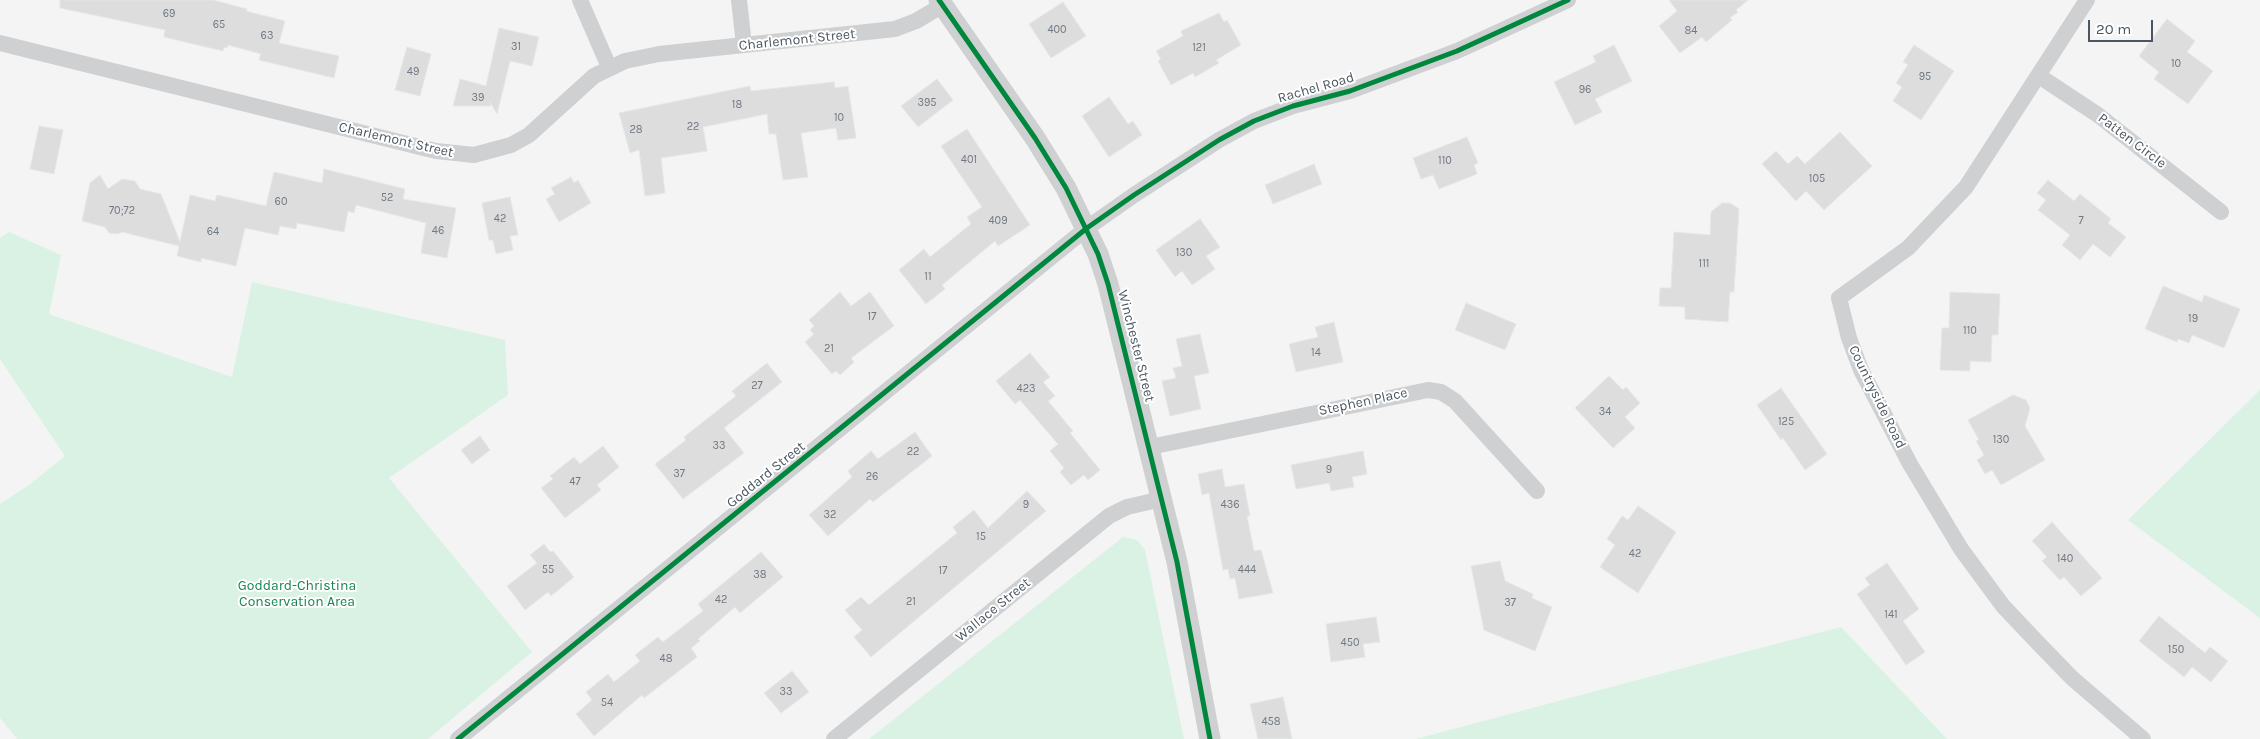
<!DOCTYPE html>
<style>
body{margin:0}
#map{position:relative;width:2260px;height:739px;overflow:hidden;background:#f4f4f4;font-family:Karla,sans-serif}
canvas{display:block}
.scale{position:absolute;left:2088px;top:20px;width:65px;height:22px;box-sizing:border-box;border:2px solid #4a5661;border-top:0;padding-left:6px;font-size:15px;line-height:18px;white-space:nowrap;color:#4a5661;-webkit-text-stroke:4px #fff;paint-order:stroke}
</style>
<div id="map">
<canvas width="2260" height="739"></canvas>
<div class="scale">20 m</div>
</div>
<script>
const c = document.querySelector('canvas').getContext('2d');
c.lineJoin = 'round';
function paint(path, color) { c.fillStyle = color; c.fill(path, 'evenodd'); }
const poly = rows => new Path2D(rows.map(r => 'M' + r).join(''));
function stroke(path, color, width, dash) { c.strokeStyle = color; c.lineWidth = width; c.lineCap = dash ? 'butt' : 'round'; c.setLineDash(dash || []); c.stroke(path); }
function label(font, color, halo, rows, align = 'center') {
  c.font = font + ' Karla,sans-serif'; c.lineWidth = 4; c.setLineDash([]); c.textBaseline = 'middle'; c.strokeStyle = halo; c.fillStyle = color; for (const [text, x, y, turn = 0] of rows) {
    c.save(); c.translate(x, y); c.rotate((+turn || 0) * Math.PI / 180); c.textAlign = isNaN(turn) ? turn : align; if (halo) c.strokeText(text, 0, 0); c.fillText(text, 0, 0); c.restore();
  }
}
paint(poly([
 [9,232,61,255,49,314,232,377,252,282,505,340,508,395,389,478,532,652,428,739,17,739,0,718,0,504,29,485,65,456,0,359,0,238],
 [2260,390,2260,618,2128,520],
 [1123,537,1137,540,1145,550,1184,739,869,739],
 [1841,627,1947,739,1416,739,1641,679]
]), '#d9f2e3');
const building = poly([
 [60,0,213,0,247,9,246,11,285,21,279,43,339,56,334,78,259,60,261,54,228,45,227,48,224,47,223,51,164,37,165,30,60,8,60,0],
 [1669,0,1748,0,1736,10,1738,12,1730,18,1732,20,1706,42,1702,37,1680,53,1659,26,1677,11,1669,0],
 [1063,2,1086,36,1051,58,1029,24,1063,2],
 [1219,13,1224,22,1227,20,1241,45,1216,60,1219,63,1195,77,1193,73,1171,85,1158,61,1161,59,1156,51,1183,36,1181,31,1219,13],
 [2167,19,2195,41,2187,52,2213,71,2188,104,2154,79,2159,72,2139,56,2167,19],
 [499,28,539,37,532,66,510,61,497,114,490,102,491,106,453,106,460,79,486,86,499,28],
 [1614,45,1632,81,1595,99,1602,112,1575,125,1554,82,1596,62,1593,56,1614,45],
 [1914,45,1954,71,1921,120,1893,101,1902,87,1896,83,1908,65,1903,62,1914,45],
 [407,47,431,54,420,96,395,90,407,47],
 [937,79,953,100,918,127,901,106,937,79],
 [834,82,835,88,848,86,856,138,838,140,836,128,801,133,808,177,783,180,776,134,769,134,767,114,703,127,707,151,661,158,665,193,645,196,639,150,630,153,619,113,750,86,751,91,834,82],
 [1109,97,1128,124,1133,121,1142,135,1109,157,1082,116,1109,97],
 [39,126,63,130,54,174,30,169,39,126],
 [967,129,1030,225,998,246,995,241,942,285,945,289,926,304,899,270,924,249,930,257,971,224,967,217,982,207,941,146,967,129],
 [1840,132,1872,166,1824,210,1806,191,1796,201,1762,164,1776,151,1788,164,1797,156,1805,164,1840,132],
 [1467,137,1478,163,1474,165,1477,174,1439,189,1433,175,1421,179,1413,158,1467,137],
 [1314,164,1322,184,1273,204,1265,185,1314,164],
 [324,169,405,189,403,199,456,208,447,258,421,253,426,223,356,205,354,213,348,211,344,232,297,223,296,229,280,226,278,235,245,228,236,266,201,258,201,262,177,256,179,246,122,232,118,234,109,233,105,227,82,221,90,183,100,175,108,189,122,179,135,181,140,189,161,194,180,242,190,195,215,201,217,195,266,206,274,172,322,183,324,169],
 [571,177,574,183,578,180,591,203,559,222,546,199,555,194,551,188,571,177],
 [2048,180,2074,201,2080,194,2111,219,2108,223,2126,237,2110,257,2093,244,2080,260,2062,245,2070,235,2038,210,2046,200,2037,193,2048,180],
 [510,197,518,235,510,236,513,250,496,254,493,240,489,240,482,203,510,197],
 [1722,203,1730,203,1739,209,1734,292,1730,292,1728,322,1685,319,1685,307,1659,306,1660,288,1671,288,1674,232,1710,235,1711,212,1722,203],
 [1200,219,1220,247,1206,256,1215,269,1192,285,1182,271,1175,277,1156,250,1200,219],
 [2163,286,2202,302,2204,295,2240,309,2224,348,2192,335,2189,343,2178,339,2177,342,2145,329,2163,286],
 [840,292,851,306,870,292,894,326,851,358,854,362,840,375,836,371,832,374,805,342,814,334,810,330,814,326,809,320,840,292],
 [1950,292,2000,294,1998,335,1992,335,1991,362,1970,361,1970,371,1940,370,1942,328,1949,328,1950,292],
 [1466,303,1516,324,1505,350,1455,330,1466,303],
 [1334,322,1343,362,1296,372,1289,344,1318,337,1315,327,1334,322],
 [1200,334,1209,373,1194,376,1201,409,1170,416,1162,381,1176,378,1173,368,1182,366,1176,339,1200,334],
 [1030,353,1050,377,1043,382,1055,396,1048,401,1073,431,1070,433,1100,470,1088,480,1084,475,1071,485,1060,472,1064,468,1050,451,1058,444,1020,400,1015,404,996,381,1030,353],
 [767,363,782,382,724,428,744,453,683,499,655,464,686,440,684,437,736,396,732,391,767,363],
 [1609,376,1623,390,1626,387,1640,403,1625,417,1635,428,1613,448,1575,408,1609,376],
 [1781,388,1827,454,1805,470,1783,438,1781,440,1757,405,1781,388],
 [2013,395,2026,400,2030,408,2025,426,2045,460,2001,485,1992,470,1985,474,1977,460,1984,455,1976,441,1979,440,1968,420,2013,395],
 [915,432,932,456,873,502,870,499,828,536,809,515,852,477,848,471,871,451,878,459,915,432],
 [480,436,490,450,472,464,461,450,480,436],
 [603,446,619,467,597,485,601,490,565,518,541,488,553,479,550,476,574,457,580,464,603,446],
 [1363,451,1367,474,1352,477,1354,487,1331,491,1329,483,1296,489,1291,465,1363,451],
 [1222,469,1225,487,1244,484,1250,516,1247,516,1254,551,1261,550,1273,593,1239,599,1235,578,1230,579,1228,569,1223,570,1209,493,1202,495,1198,474,1222,469],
 [1027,491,1046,511,871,657,854,637,862,630,845,610,861,597,869,605,957,533,953,527,974,510,988,528,1027,491],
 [1638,506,1676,532,1638,593,1600,567,1615,545,1607,539,1622,516,1628,520,1638,506],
 [2052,522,2102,578,2081,596,2064,577,2060,580,2042,561,2047,557,2032,541,2052,522],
 [544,544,550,552,553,551,574,577,551,596,548,592,525,610,507,586,537,563,530,555,544,544],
 [761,552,783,577,740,613,735,607,698,639,700,641,691,648,697,657,644,698,642,695,594,736,576,714,592,700,586,692,608,674,614,682,640,661,635,655,658,637,663,642,703,611,698,604,761,552],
 [1500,561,1505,581,1533,594,1532,598,1552,607,1535,651,1484,630,1471,566,1500,561],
 [1887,563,1919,609,1903,621,1925,652,1906,665,1857,594,1870,585,1865,578,1887,563],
 [2159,616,2205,653,2210,647,2228,661,2211,682,2192,667,2184,677,2139,641,2159,616],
 [1376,617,1380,642,1363,644,1365,657,1331,662,1326,624,1376,617],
 [792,671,809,692,781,713,764,693,792,671],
 [1283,697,1292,739,1258,739,1250,704,1283,697]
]);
paint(building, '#ddddde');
stroke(building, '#e5e6e7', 1);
stroke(poly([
 [580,0,609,67],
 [739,0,744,45],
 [2087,0,1966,187,1908,248,1839,298,1849,338,1861,370,1910,464,1961,549,2003,606,2038,643,2072,678,2143,739],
 [0,43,436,151,474,155,511,145,529,135,594,76,625,61,659,54,895,29,916,21,943,5],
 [2039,76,2098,115,2221,212],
 [1150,447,1428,390,1441,392,1455,401,1537,491],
 [458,739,1087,228,1134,195,1219,140,1254,121,1293,106,1350,91,1457,51,1568,0],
 [834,739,1109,516,1127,507,1162,499]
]), '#ced0d2', 16);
stroke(poly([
 [939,0,1035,138,1066,188,1098,254,1108,284,1177,562,1210,739]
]), '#ced0d2', 21);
stroke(poly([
 [939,0,1035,138,1066,188,1098,254,1108,284,1177,562,1210,739],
 [458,739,1087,228,1134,195,1219,140,1254,121,1293,106,1350,91,1457,51,1568,0]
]), '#00873e', 5);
label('11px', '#707881', null, [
 ["69",169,14],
 ["65",219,25],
 ["400",1057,30],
 ["84",1691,31],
 ["63",267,36],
 ["31",516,47],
 ["121",1199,48],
 ["10",2176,64],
 ["49",413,72],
 ["95",1925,77],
 ["96",1585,90],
 ["39",478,98],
 ["395",927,103],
 ["18",737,105],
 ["10",839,118],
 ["22",693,127],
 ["28",636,130],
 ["401",969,160],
 ["110",1445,161],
 ["105",1817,179],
 ["52",387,198],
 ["60",281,202],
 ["70;72",122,211],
 ["42",500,219],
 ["409",998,221],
 ["7",2081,221],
 ["46",438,231],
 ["64",213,232],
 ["130",1184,253],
 ["111",1704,264],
 ["11",928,277],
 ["17",872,317],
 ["19",2193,319],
 ["110",1970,331],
 ["21",829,349],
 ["14",1316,353],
 ["27",757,386],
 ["423",1026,389],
 ["34",1605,412],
 ["125",1786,422],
 ["130",2001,440],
 ["33",719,446],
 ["22",913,452],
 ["9",1329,470],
 ["37",679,474],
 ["26",872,477],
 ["47",575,482],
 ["9",1026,505],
 ["436",1230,505],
 ["32",830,515],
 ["15",981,537],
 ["42",1635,554],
 ["140",2065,559],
 ["55",548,570],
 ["444",1247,570],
 ["17",943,571],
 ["38",760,575],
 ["42",721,600],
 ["21",911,602],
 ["37",1510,603],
 ["141",1891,615],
 ["450",1350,643],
 ["150",2176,650],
 ["48",666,659],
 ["33",786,692],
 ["54",607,703],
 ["458",1271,722]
]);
label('14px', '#4a5661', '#fff', [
 ["Charlemont Street",797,40,-6],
 ["Rachel Road",1316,88,-16],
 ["Charlemont Street",396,140,13],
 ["Patten Circle",2132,141,37],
 ["Winchester Street",1136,346,76],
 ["Countryside Road",1877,397,64],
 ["Stephen Place",1363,402,-12],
 ["Goddard Street",766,475,-39],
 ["Wallace Street",993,610,-39]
]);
label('14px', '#17864f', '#fff', [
 ["Goddard-Christina",297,586],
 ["Conservation Area",297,602]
]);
</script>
